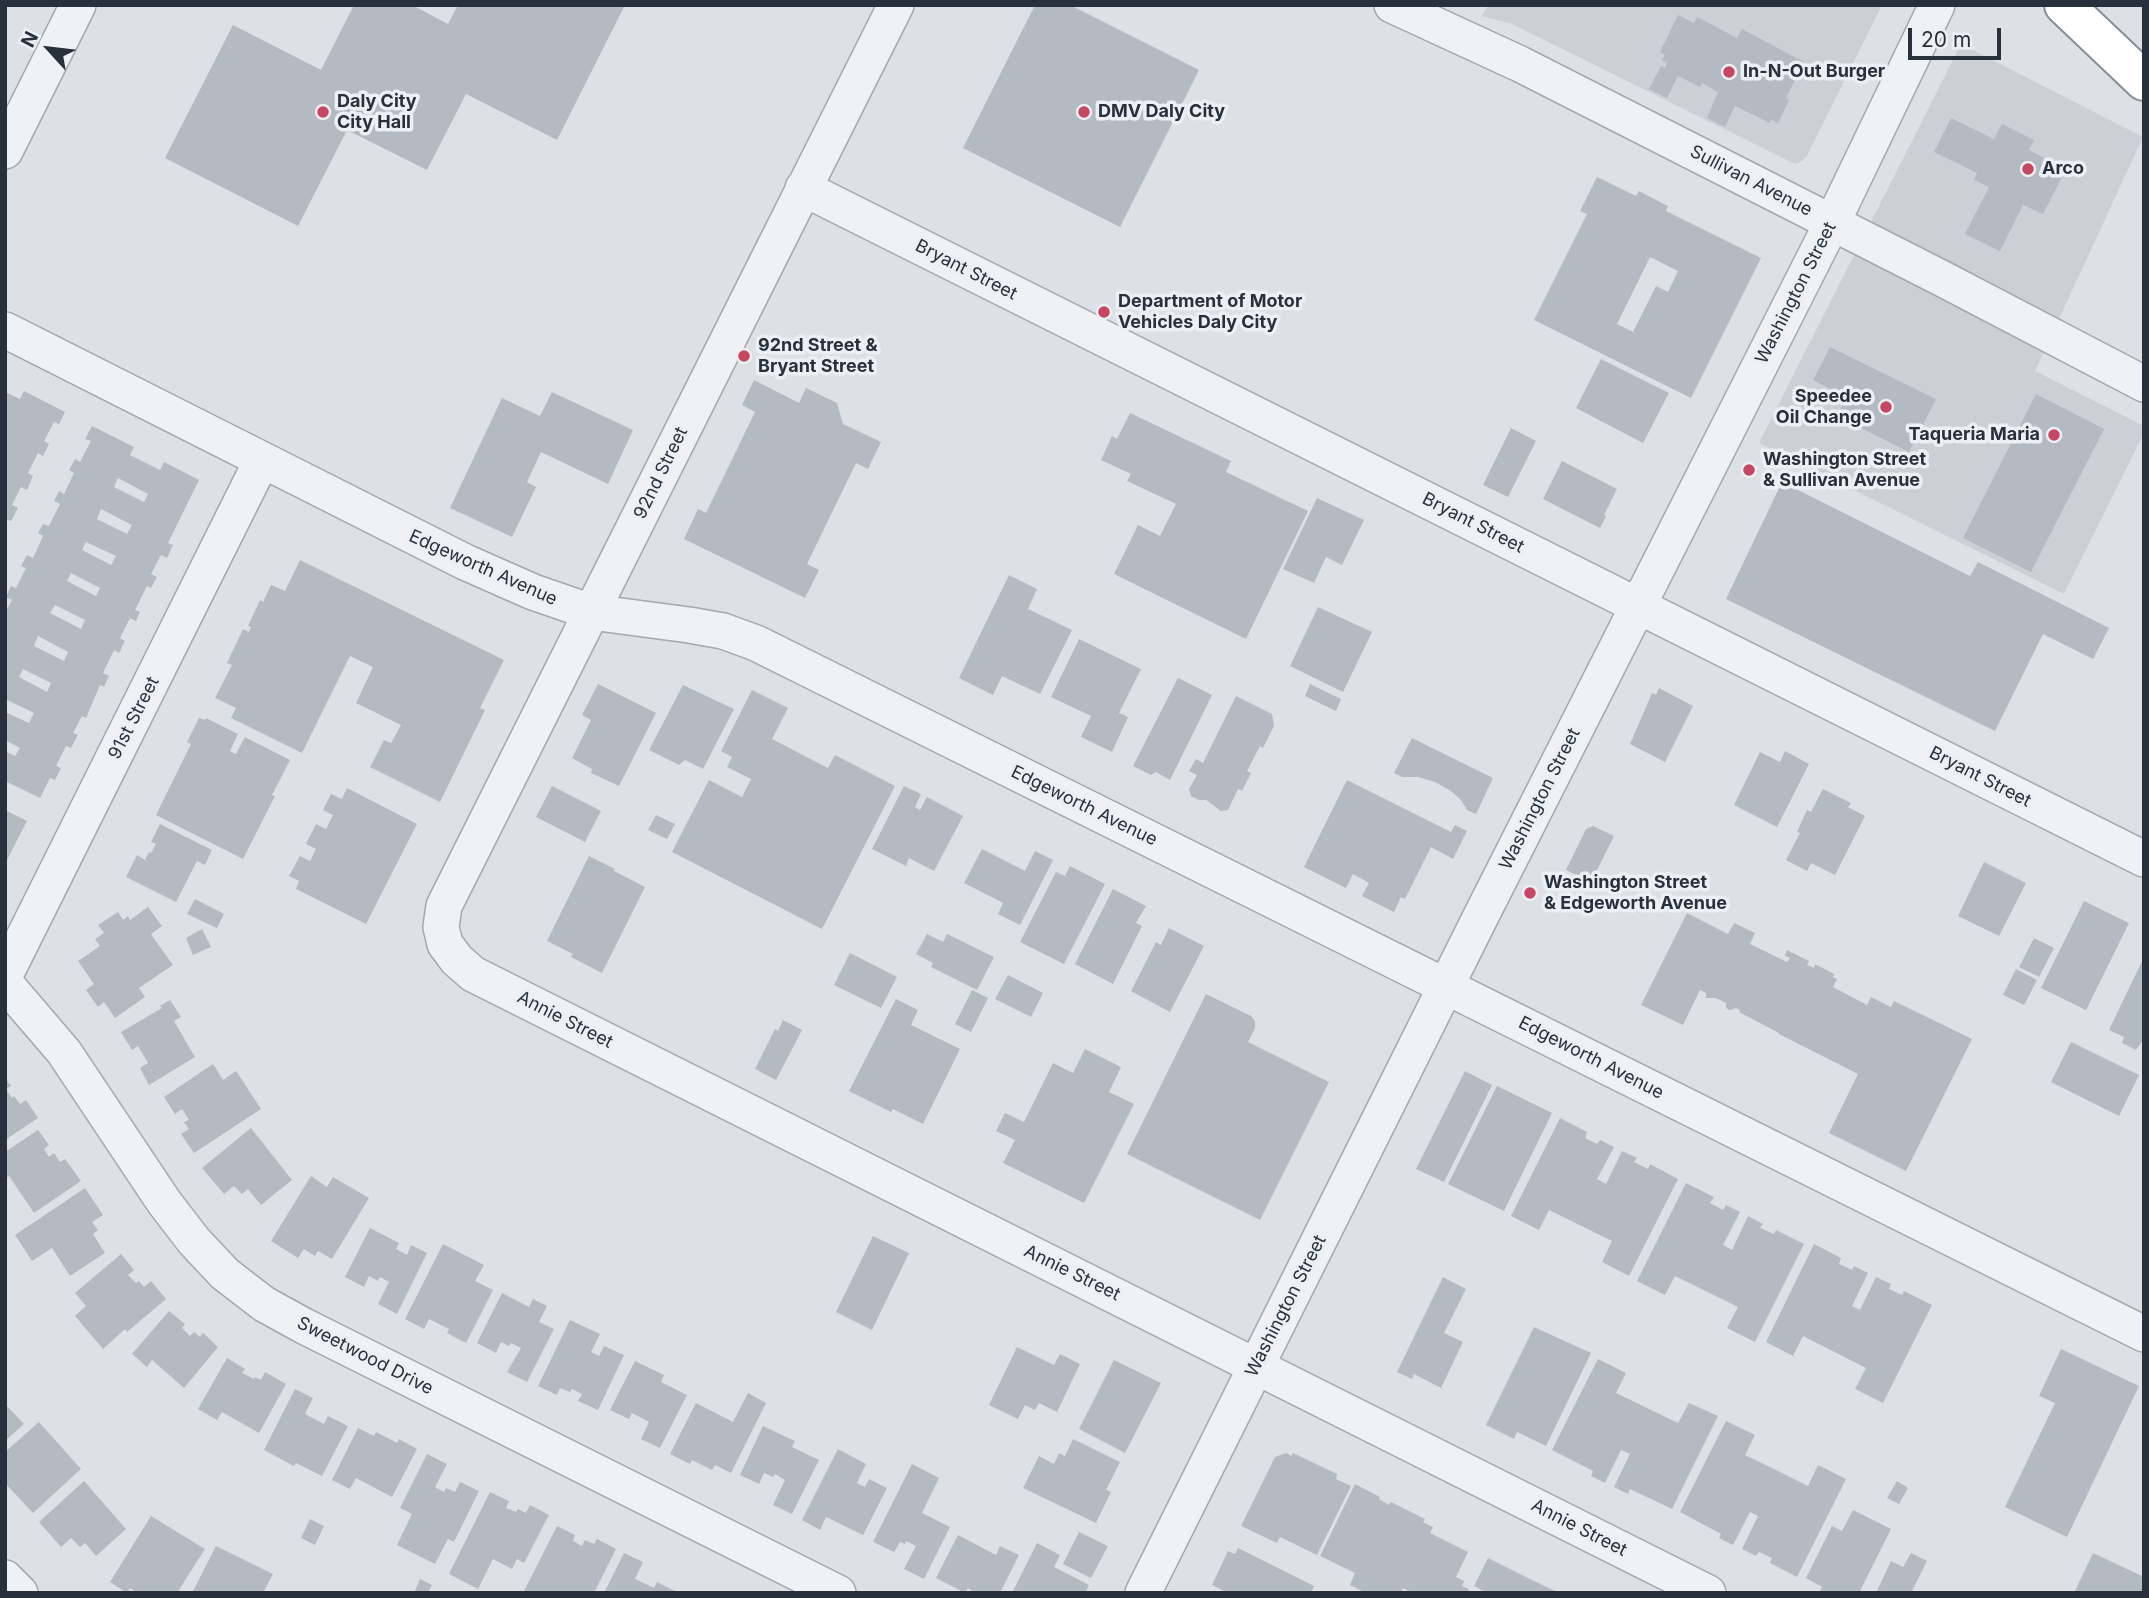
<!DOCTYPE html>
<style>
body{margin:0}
#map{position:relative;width:2149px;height:1598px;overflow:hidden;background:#dde1e6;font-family:Inter,sans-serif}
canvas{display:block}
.frame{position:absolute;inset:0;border:7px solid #27303b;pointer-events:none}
.north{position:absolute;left:14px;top:14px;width:70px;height:70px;-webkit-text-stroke:5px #ecf0f4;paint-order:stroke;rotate:297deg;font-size:19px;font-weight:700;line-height:28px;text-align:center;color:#27303b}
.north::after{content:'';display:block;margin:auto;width:24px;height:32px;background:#27303b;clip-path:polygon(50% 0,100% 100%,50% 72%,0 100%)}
.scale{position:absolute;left:1908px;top:28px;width:93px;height:32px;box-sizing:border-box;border:4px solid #27303b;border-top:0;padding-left:9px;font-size:21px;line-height:24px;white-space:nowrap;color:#27303b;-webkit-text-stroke:5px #ecf0f4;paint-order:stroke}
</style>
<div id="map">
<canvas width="2149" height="1598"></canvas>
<div class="frame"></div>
<div class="north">N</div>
<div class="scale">20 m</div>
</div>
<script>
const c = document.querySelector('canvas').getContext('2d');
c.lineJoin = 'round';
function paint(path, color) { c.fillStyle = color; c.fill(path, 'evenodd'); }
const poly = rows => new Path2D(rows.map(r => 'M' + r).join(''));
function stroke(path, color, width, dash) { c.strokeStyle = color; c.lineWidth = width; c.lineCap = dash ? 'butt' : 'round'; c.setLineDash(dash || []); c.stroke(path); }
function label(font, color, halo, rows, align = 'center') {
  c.font = font + ' Inter,sans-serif'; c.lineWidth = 7; c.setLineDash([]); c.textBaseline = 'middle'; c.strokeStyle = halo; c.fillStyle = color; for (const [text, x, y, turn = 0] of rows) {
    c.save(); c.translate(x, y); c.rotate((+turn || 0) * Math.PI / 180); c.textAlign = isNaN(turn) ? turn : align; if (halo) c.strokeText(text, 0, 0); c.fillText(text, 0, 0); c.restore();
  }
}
paint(poly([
 [1488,5,1882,5,1807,156,1802,161,1795,164,1512,24,1482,16],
 [1961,44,2143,137,2035,371,2144,426,2144,433,2064,594,1759,443]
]), '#cbd0d7');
paint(poly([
 [354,5,412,5,448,24,458,5,625,5,557,140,466,94,427,170,347,130,298,226,165,158,233,25,321,70],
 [1035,5,1070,5,1199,70,1120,227,963,148],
 [1678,15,1694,23,1697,17,1737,38,1742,29,1804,62,1786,98,1789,100,1778,123,1771,119,1770,123,1735,106,1725,127,1707,118,1718,92,1702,83,1700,87,1678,76,1667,98,1649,89,1661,66,1665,68,1667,63,1662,60,1665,55,1660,52],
 [1951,118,1994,139,2002,124,2034,140,2029,150,2066,169,2043,214,2023,205,2000,251,1965,234,1989,187,1974,180,1977,173,1934,152],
 [1597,177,1636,196,1639,191,1668,206,1666,211,1761,258,1691,398,1534,320,1587,214,1580,211],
 [1650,257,1678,271,1668,292,1656,286,1633,332,1617,324],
 [1830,347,1936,399,1909,452,1837,416,1846,397,1813,380],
 [1601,359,1669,393,1643,443,1576,408],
 [754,380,799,403,806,388,837,403,843,424,881,442,868,469,856,463,807,564,819,570,805,598,684,539,698,509,706,513,755,412,742,405],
 [24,391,65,412,59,424,54,422,44,441,49,444,43,456,38,453,28,473,33,476,27,490,21,487,12,505,18,508,11,521,5,519,5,392,20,399],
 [552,392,633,430,608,484,541,452,527,482,536,487,512,537,450,508,502,398,540,416],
 [2036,394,2104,429,2031,572,1963,538],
 [1130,413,1231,461,1226,472,1308,511,1246,639,1114,574,1138,525,1160,536,1176,504,1127,481,1131,474,1101,460,1112,436,1117,439],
 [92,426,134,447,130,455,160,470,164,462,199,480,168,543,173,545,167,558,161,555,151,574,157,577,151,588,147,586,135,610,140,612,136,621,130,618,120,638,125,641,119,653,114,650,103,673,109,676,104,687,100,685,86,718,82,716,73,733,78,735,71,748,66,746,56,766,61,768,55,780,50,778,40,798,5,781,5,751,15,756,20,748,5,740,5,712,29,723,34,713,5,699,5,613,12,600,6,597,11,586,16,588,26,568,21,566,27,555,33,558,43,536,38,533,43,524,49,526,60,504,54,501,59,491,64,494,74,473,69,470,75,459,80,462,91,441,85,439],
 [118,478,148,494,144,502,114,487],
 [101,509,132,525,127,534,97,519],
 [86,542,116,556,111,565,82,550],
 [71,573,100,588,96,596,67,581],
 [55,605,85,620,81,629,50,613],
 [38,636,68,652,64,661,34,646],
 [23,669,51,683,47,692,19,677],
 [1511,428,1536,441,1508,497,1483,485],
 [1562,461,1617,489,1604,515,1606,516,1600,528,1543,499],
 [1782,482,1970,576,1978,562,2109,628,2093,659,2043,634,1995,731,1726,599],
 [1317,498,1364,520,1342,565,1326,557,1314,583,1283,569],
 [300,560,504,660,480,708,485,710,440,802,370,767,384,740,391,743,401,725,356,703,373,667,350,656,302,753,231,718,236,708,215,698,232,665,227,663,243,629,249,632,251,627,248,626,260,600,263,602,271,585,285,591],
 [1009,575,1037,589,1028,609,1072,630,1040,694,1002,676,993,695,959,678],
 [1318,607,1372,632,1343,692,1290,666],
 [1079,639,1141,669,1119,713,1128,717,1112,752,1081,737,1091,716,1051,697],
 [1178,678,1212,695,1170,780,1156,772,1151,775,1133,766],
 [598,684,656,713,619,786,591,773,592,769,572,758,591,720,582,715],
 [1310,684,1341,699,1336,711,1305,696],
 [683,685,734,709,703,769,685,760,679,765,649,750],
 [1659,688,1693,706,1665,762,1630,744,1652,693,1656,695],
 [752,690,788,708,772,739,828,768,835,755,895,786,822,929,672,852,709,780,742,797,751,779,727,767,732,757,721,751],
 [1236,696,1272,714,1274,726,1263,748,1260,746,1247,771,1251,773,1242,791,1238,789,1228,810,1221,811,1206,800,1199,800,1191,796,1189,789,1197,775,1189,771,1196,759,1203,763],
 [199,718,205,720,206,718,238,734,230,751,236,754,245,737,290,760,272,795,275,796,243,859,156,815,191,744,187,742],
 [1412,738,1493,778,1476,814,1467,810,1461,800,1451,791,1435,782,1418,777,1402,777,1394,773],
 [1785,751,1809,764,1777,827,1734,805,1760,752,1780,762],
 [1347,780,1451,832,1455,825,1467,831,1453,859,1431,847,1405,899,1401,897,1394,912,1362,896,1369,883,1353,874,1346,888,1304,867],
 [552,786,601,811,585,842,536,817],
 [904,786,921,794,915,807,920,810,927,797,963,816,934,871,909,858,906,866,872,849],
 [347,788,417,824,366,924,296,889,299,881,289,876,300,856,310,861,316,849,306,844,316,824,326,829,333,815,323,810,331,794,342,799],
 [1823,789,1851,803,1848,807,1865,816,1835,875,1811,863,1807,871,1786,860,1800,833,1797,832,1807,810,1811,812],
 [5,810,27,821,7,860,5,859],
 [656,815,675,824,667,839,648,830],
 [160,824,212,850,205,865,197,861,176,902,126,877,137,855,145,860,149,852,151,853,156,844,151,842],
 [1593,826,1614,836,1591,882,1566,870,1586,829],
 [982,849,1025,871,1035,851,1053,860,1020,925,998,914,1003,903,964,883],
 [589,856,615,869,614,871,645,887,602,973,571,957,573,954,547,941],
 [1984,862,2026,883,1999,936,1958,916],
 [1070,866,1105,884,1064,964,1020,942,1056,872,1065,876],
 [1113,889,1146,906,1136,923,1142,926,1113,984,1075,964],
 [195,899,224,914,217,928,187,914],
 [2084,901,2129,923,2086,1010,2041,988],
 [148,907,162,926,151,934,173,965,139,988,145,997,115,1018,104,1002,98,1007,86,990,94,984,78,961,100,946,95,939,104,933,98,925,118,912,123,920,128,916,130,920],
 [1687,913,1728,934,1734,923,1755,933,1750,944,1787,962,1790,958,1785,956,1787,950,1809,961,1807,965,1814,968,1815,964,1834,974,1833,977,1837,979,1833,987,1867,1005,1871,997,1891,1007,1894,1001,1972,1039,1906,1171,1829,1133,1858,1074,1779,1034,1779,1033,1739,1012,1740,1010,1736,1008,1730,1010,1726,1008,1726,1003,1716,998,1706,998,1706,993,1700,990,1683,1025,1641,1005],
 [1169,928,1204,946,1170,1012,1131,991,1156,942,1161,945],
 [202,929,211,947,193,955,186,938],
 [927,934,943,942,947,934,994,957,977,990,931,967,933,963,916,954],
 [2034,938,2054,948,2039,977,2019,967],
 [850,953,897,977,881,1008,834,985],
 [2144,957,2144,1039,2136,1050,2122,1043,2124,1037,2109,1030],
 [2016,969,2037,980,2024,1005,2003,995],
 [1008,975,1043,993,1031,1017,995,999],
 [972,990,988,998,971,1032,955,1024],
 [1206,994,1251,1016,1255,1021,1255,1028,1248,1042,1329,1082,1260,1220,1127,1154],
 [896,999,918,1010,911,1025,960,1049,923,1124,893,1109,891,1112,849,1091],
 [170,1000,181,1017,174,1021,195,1057,149,1085,140,1068,148,1063,138,1046,132,1050,121,1032,162,1008,160,1006],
 [783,1020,802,1030,776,1080,755,1069,775,1029,778,1031],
 [2071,1042,2139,1075,2119,1116,2051,1082],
 [1085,1049,1121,1067,1109,1092,1134,1104,1084,1203,1003,1163,1015,1140,996,1131,1005,1113,1024,1122,1053,1063,1073,1073],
 [213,1064,223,1080,236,1071,261,1109,194,1153,181,1134,189,1129,184,1122,189,1120,182,1109,175,1114,164,1097],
 [1465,1071,1492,1085,1444,1182,1416,1169],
 [5,1078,11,1086,6,1089,12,1098,14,1096,20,1104,26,1100,38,1118,5,1140],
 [1497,1086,1552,1113,1504,1211,1448,1184],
 [1560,1118,1587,1132,1585,1138,1597,1144,1600,1140,1614,1147,1597,1179,1606,1184,1622,1151,1637,1158,1634,1162,1648,1169,1650,1164,1678,1179,1629,1276,1602,1262,1612,1241,1549,1210,1539,1230,1511,1216],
 [251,1128,292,1180,261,1205,248,1189,242,1194,234,1186,224,1194,202,1168],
 [38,1130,49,1145,44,1149,49,1157,54,1153,60,1162,65,1159,81,1181,34,1213,9,1176,5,1178,5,1152],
 [311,1176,327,1187,333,1177,369,1198,332,1259,318,1251,315,1256,304,1249,298,1258,271,1241],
 [1686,1183,1714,1197,1710,1203,1723,1210,1726,1205,1740,1212,1723,1245,1732,1250,1748,1216,1763,1224,1760,1228,1774,1234,1776,1230,1804,1244,1755,1342,1727,1328,1738,1307,1675,1276,1665,1295,1637,1281],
 [85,1188,103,1215,92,1222,98,1230,93,1234,105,1253,70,1276,52,1248,32,1261,15,1235],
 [370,1228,399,1243,396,1249,407,1255,411,1245,427,1253,397,1314,378,1304,389,1282,380,1277,378,1281,369,1276,364,1287,345,1277],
 [873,1236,909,1253,872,1330,836,1312],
 [443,1244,484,1265,475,1281,493,1290,466,1343,447,1333,449,1329,429,1319,424,1329,405,1319],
 [1814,1244,1841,1258,1839,1264,1852,1270,1854,1266,1868,1273,1852,1306,1860,1310,1876,1277,1891,1284,1889,1289,1902,1295,1904,1291,1932,1305,1883,1403,1855,1389,1866,1368,1803,1336,1793,1356,1766,1342],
 [121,1254,134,1270,128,1275,136,1283,139,1281,144,1287,151,1281,166,1299,127,1332,125,1329,103,1349,75,1316,86,1306,75,1293],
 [1443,1277,1466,1289,1444,1333,1463,1342,1441,1388,1414,1374,1412,1379,1397,1372],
 [502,1293,529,1307,533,1299,547,1306,539,1322,554,1329,527,1382,507,1372,521,1348,511,1343,509,1346,501,1342,496,1353,477,1343],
 [169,1311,185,1324,182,1328,190,1336,194,1332,200,1337,203,1333,218,1347,184,1388,152,1360,147,1367,132,1354],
 [570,1320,600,1334,591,1352,599,1356,604,1346,624,1355,598,1410,578,1401,582,1394,572,1389,570,1392,560,1388,557,1395,538,1386],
 [1534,1327,1591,1353,1546,1446,1517,1432,1514,1439,1486,1425],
 [1017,1347,1054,1365,1060,1354,1080,1364,1057,1412,1039,1403,1035,1410,1025,1405,1018,1419,989,1405],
 [2061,1349,2139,1386,2067,1537,2005,1507,2055,1403,2039,1396],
 [227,1358,245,1369,242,1373,254,1379,255,1377,261,1380,265,1372,286,1384,259,1433,222,1412,217,1420,198,1409],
 [1598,1359,1626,1373,1616,1393,1678,1423,1689,1403,1718,1416,1672,1509,1630,1489,1628,1494,1614,1487,1630,1454,1621,1450,1605,1483,1591,1476,1593,1471,1552,1450],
 [1114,1360,1161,1383,1125,1453,1079,1429],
 [635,1361,664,1375,661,1382,687,1395,660,1448,641,1439,649,1422,632,1413,629,1419,610,1410],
 [295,1389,313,1398,305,1414,324,1424,328,1416,348,1426,322,1476,296,1463,294,1466,264,1450],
 [748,1393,766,1403,731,1473,715,1465,712,1470,692,1460,690,1464,670,1454,696,1403,733,1422],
 [5,1404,24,1424,5,1441],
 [1726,1421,1755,1435,1745,1455,1776,1470,1808,1486,1818,1465,1846,1479,1797,1577,1770,1563,1772,1558,1759,1552,1756,1556,1742,1549,1758,1516,1750,1512,1733,1545,1719,1538,1721,1534,1680,1512],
 [39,1422,81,1469,33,1513,5,1483,5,1452],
 [763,1426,795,1441,792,1447,819,1460,792,1514,773,1505,785,1480,775,1474,773,1477,764,1473,759,1484,740,1475],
 [358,1428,374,1436,376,1432,397,1443,399,1439,417,1449,392,1497,356,1478,350,1489,332,1480],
 [1073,1439,1120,1462,1106,1490,1111,1492,1096,1523,1023,1488,1039,1456,1054,1464,1059,1453,1065,1456],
 [838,1449,866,1464,857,1483,865,1487,869,1479,887,1488,863,1535,826,1517,820,1530,802,1520],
 [1286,1453,1292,1456,1293,1453,1337,1474,1336,1479,1351,1486,1317,1555,1280,1537,1277,1543,1241,1526,1275,1457],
 [427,1454,447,1464,435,1487,444,1492,446,1488,455,1492,460,1482,479,1491,454,1542,448,1539,435,1564,397,1545,412,1514,400,1508],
 [912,1464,939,1478,922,1513,950,1527,924,1579,904,1569,916,1546,906,1541,905,1544,900,1542,894,1552,873,1542],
 [84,1481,126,1529,96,1556,85,1543,80,1547,71,1538,61,1547,39,1522],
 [1897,1481,1908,1488,1899,1504,1887,1498],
 [1355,1484,1380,1497,1379,1499,1389,1505,1391,1502,1425,1519,1423,1522,1433,1527,1430,1533,1468,1552,1456,1577,1464,1581,1462,1586,1469,1589,1467,1593,1412,1593,1403,1588,1401,1593,1366,1593,1350,1585,1355,1573,1320,1556],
 [490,1492,509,1501,506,1508,516,1512,518,1509,526,1513,530,1505,549,1515,524,1563,517,1559,512,1569,493,1559,478,1589,449,1574],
 [1853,1510,1891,1529,1859,1593,1852,1591,1851,1593,1819,1593,1822,1587,1806,1578,1832,1526,1842,1531],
 [151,1516,205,1549,177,1593,137,1593,130,1588,127,1593,110,1582],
 [310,1519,324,1526,315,1545,301,1538],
 [557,1526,575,1535,573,1541,582,1546,585,1540,594,1544,597,1539,616,1549,594,1593,523,1593],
 [1079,1532,1108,1546,1091,1578,1063,1564],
 [958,1535,996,1555,1000,1546,1019,1555,1000,1593,975,1593,968,1588,965,1593,936,1578],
 [1037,1543,1060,1555,1054,1567,1089,1585,1085,1593,1012,1593],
 [216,1546,273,1574,263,1593,192,1593],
 [1238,1548,1314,1586,1311,1593,1228,1593,1212,1585,1228,1551,1235,1554],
 [624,1553,643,1562,635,1579,654,1588,657,1582,679,1593,604,1593],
 [1911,1553,1927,1561,1911,1593,1876,1593,1891,1561,1903,1567],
 [2093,1553,2144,1577,2144,1593,2074,1593],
 [1488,1558,1522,1575,1559,1593,1487,1593,1474,1586],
 [420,1579,432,1585,428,1593,414,1593]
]), '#b4bac2');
const minor = poly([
 [896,5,444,906,441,927,445,944,457,960,473,974,1708,1593],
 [1392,5,1520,64,1943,279,2144,384],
 [5,151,78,5],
 [803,188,2144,859],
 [5,330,465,562,533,592,591,612,689,625,723,631,756,643,2144,1334],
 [5,975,262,460],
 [5,983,64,1052,164,1202,194,1241,225,1274,264,1304,304,1326,838,1593],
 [5,1578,20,1593],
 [1143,1593,1483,912,1832,223,1937,5]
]);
const highway = poly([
 [2064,5,2144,81]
]);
stroke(minor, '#a3a8af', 38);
stroke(highway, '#858f9c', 42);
stroke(minor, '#eff1f5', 35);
stroke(highway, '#fff', 38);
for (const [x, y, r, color] of [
 [1729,72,7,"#c64762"],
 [323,112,7,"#c64762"],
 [1084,112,7,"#c64762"],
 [2028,169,7,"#c64762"],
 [1104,312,7,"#c64762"],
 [744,356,7,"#c64762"],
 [1886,407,7,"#c64762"],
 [2054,435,7,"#c64762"],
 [1749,470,7,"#c64762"],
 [1530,893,7,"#c64762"]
]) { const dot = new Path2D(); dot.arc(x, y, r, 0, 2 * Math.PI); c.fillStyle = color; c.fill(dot); stroke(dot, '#ecf0f4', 2.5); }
label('bold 18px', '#27303b', '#ecf0f4', [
 ["In-N-Out Burger",1743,72],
 ["Daly City",337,102],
 ["City Hall",337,123],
 ["DMV Daly City",1098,112],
 ["Arco",2042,169],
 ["Department of Motor",1118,302],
 ["Vehicles Daly City",1118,323],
 ["92nd Street &",758,346],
 ["Bryant Street",758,367],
 ["Speedee",1872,397,"right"],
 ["Oil Change",1872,418,"right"],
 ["Taqueria Maria",2040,435,"right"],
 ["Washington Street",1763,460],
 ["& Sullivan Avenue",1763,481],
 ["Washington Street",1544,883],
 ["& Edgeworth Avenue",1544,904]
], 'left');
label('18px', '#27303b', '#ecf0f4', [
 ["Sullivan Avenue",1751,181,27],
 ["Bryant Street",966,270,27],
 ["Washington Street",1796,293,-63],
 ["92nd Street",661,473,-64],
 ["Bryant Street",1473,523,27],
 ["Edgeworth Avenue",483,568,24],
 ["91st Street",134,718,-63],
 ["Bryant Street",1980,777,27],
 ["Washington Street",1540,799,-63],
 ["Edgeworth Avenue",1084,806,26],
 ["Annie Street",565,1020,27],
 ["Edgeworth Avenue",1591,1058,27],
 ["Annie Street",1072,1273,26],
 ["Washington Street",1286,1306,-63],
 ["Sweetwood Drive",365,1356,27],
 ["Annie Street",1579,1528,27]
]);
</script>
